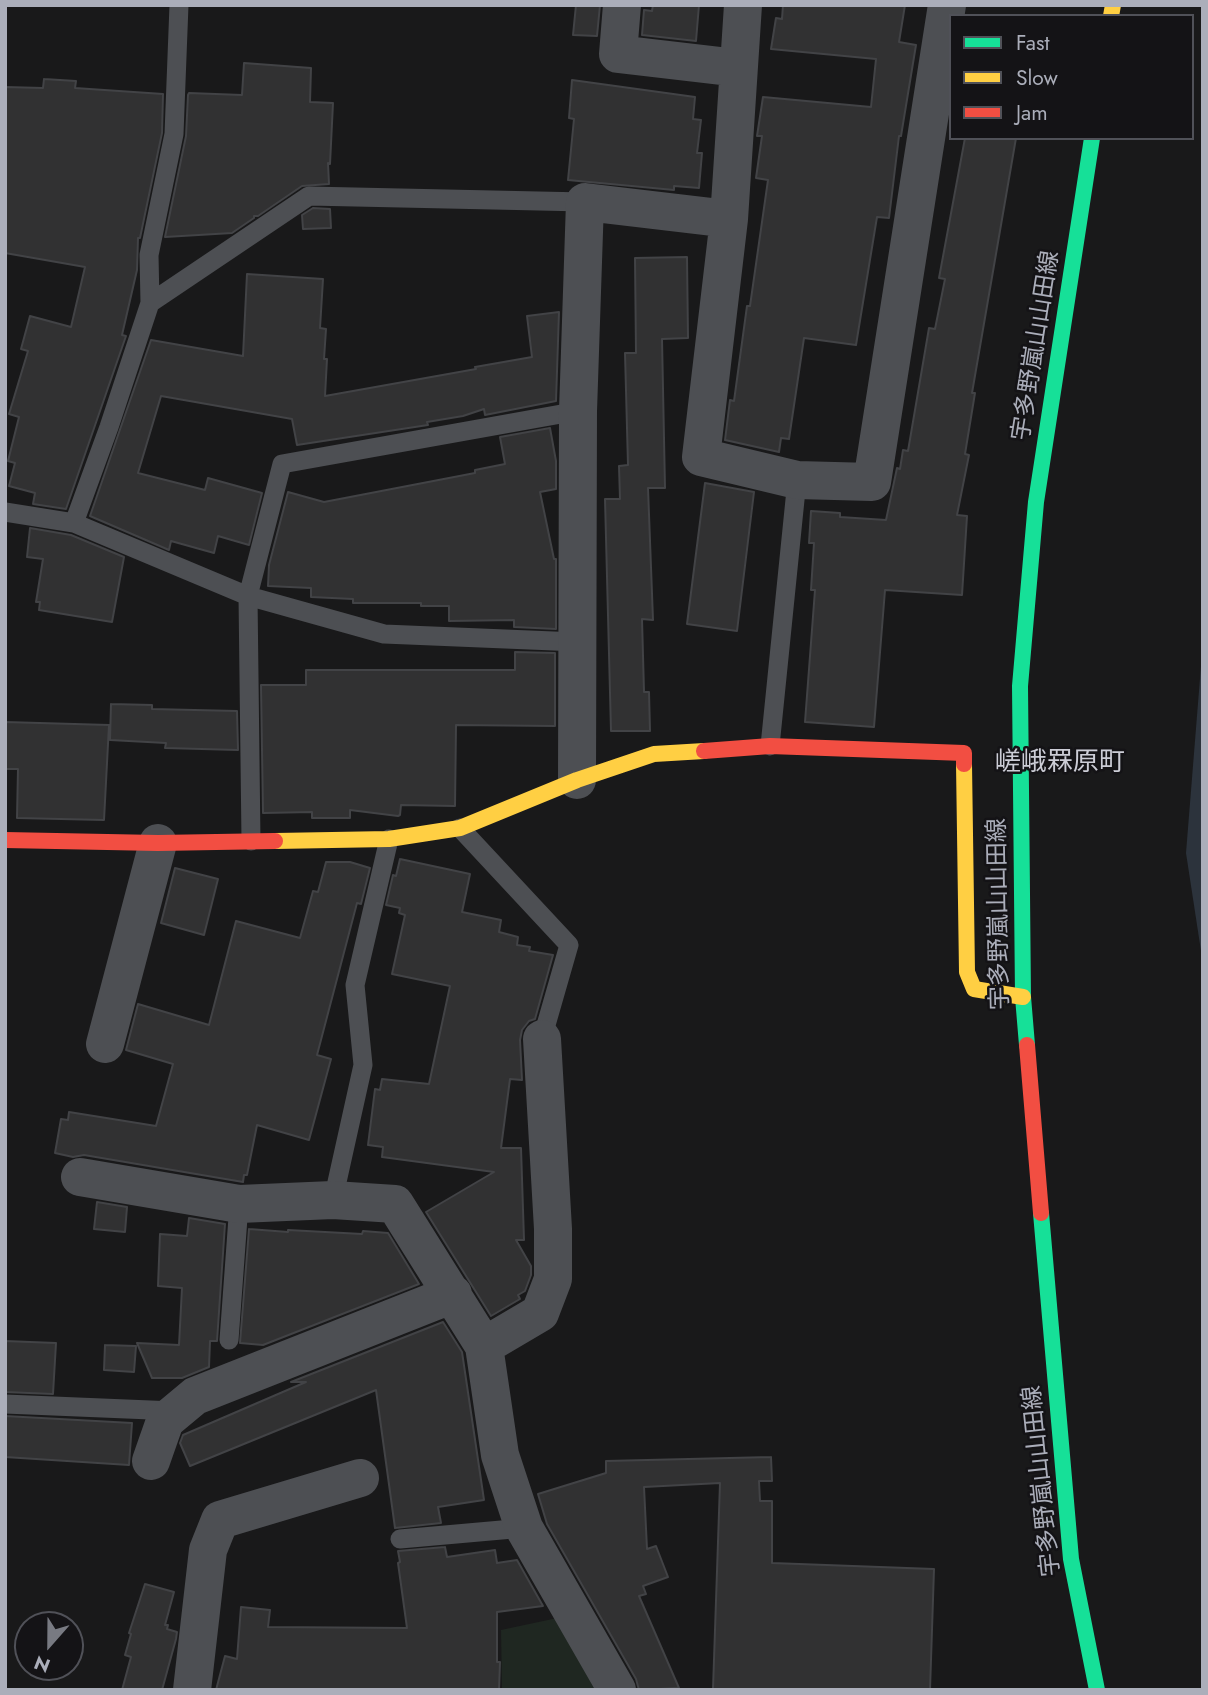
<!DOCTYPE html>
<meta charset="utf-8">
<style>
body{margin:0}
#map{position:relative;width:1208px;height:1695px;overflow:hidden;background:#19191a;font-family:Jost,sans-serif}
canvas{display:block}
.frame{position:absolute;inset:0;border:7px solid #abaeba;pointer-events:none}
.legend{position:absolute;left:949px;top:14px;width:245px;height:126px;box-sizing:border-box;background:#141316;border:2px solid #505158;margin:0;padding:9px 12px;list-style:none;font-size:21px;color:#abaeba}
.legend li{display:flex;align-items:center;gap:14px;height:35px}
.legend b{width:35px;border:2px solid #505158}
.north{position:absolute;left:14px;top:1611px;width:70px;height:70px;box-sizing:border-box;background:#141316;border:2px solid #505158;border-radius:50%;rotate:201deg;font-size:19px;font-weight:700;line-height:28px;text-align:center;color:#abaeba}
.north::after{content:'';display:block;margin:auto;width:24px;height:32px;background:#787a82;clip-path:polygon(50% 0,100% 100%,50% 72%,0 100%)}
</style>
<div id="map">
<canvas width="1208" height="1695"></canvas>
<div class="frame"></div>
<ul class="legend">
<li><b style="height:9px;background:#16e098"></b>Fast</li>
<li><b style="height:9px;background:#ffcf43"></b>Slow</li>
<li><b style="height:9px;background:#f24e42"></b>Jam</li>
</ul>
<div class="north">N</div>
</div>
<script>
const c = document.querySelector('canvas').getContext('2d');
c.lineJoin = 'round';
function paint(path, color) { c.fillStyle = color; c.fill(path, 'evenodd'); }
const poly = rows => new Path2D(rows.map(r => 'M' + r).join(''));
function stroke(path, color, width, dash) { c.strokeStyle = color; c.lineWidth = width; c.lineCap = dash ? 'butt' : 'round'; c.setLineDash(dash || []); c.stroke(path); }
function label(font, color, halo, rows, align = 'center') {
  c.font = font + ' Jost,"Noto Sans JP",sans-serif'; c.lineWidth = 5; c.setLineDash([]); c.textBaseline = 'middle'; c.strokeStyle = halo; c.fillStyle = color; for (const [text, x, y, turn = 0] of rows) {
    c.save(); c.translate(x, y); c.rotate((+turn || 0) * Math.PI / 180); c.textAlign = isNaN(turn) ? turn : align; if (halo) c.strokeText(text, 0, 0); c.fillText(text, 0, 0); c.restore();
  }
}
paint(poly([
 [562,1617,604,1690,502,1690,501,1630]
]), '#1f2721');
paint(poly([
 [1203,641,1203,964,1186,853]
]), '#2c333c');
const building = poly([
 [576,5,600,5,597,36,573,35,576,5],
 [653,5,699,5,696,41,642,35,644,10,652,11,653,5],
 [783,5,905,5,899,42,916,45,901,136,899,136,889,218,877,217,856,345,804,338,789,439,781,438,779,452,725,440,730,400,734,401,747,306,750,306,768,180,756,178,762,136,757,136,763,97,871,107,876,59,771,49,776,18,782,19,783,5],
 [244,63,311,68,310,102,333,103,330,164,328,163,329,184,302,186,258,216,254,216,254,218,232,233,165,237,186,136,188,95,189,93,242,95,244,63],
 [44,79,76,81,75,88,163,94,162,133,140,238,138,238,137,270,122,335,126,336,66,509,33,504,35,493,9,486,15,463,8,461,19,417,9,414,28,351,21,349,30,316,71,327,85,267,5,253,5,87,43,88,44,79],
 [572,80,695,97,693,119,701,120,697,153,702,153,699,188,674,186,674,190,568,180,574,119,569,118,572,80],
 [965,138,1016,138,972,393,975,393,965,454,969,455,957,515,967,516,962,595,885,590,874,727,805,722,815,590,811,590,814,543,809,543,811,511,840,513,840,517,886,520,897,468,900,469,903,450,908,451,929,328,935,329,945,279,939,278,965,138],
 [313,208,330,209,331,228,303,229,302,215,313,208],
 [687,257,688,338,662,339,665,488,648,488,653,620,642,619,644,692,649,692,650,731,611,731,605,499,620,499,619,466,628,465,625,353,636,353,635,258,687,257],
 [247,274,323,279,320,328,326,329,324,359,327,359,325,396,476,369,475,367,532,357,527,316,559,312,556,401,485,415,484,409,463,416,427,422,428,425,297,445,292,419,161,396,138,473,205,490,208,478,262,493,249,545,218,536,214,553,171,541,169,550,90,516,151,340,243,356,247,274],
 [550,428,556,461,556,489,540,492,554,559,556,559,556,629,514,627,514,620,449,621,449,606,421,606,421,603,353,603,353,599,311,597,311,588,268,586,269,565,288,492,324,502,475,473,475,470,505,464,500,437,550,428],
 [705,483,754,492,737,631,687,624,705,483],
 [30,528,71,535,124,557,112,622,39,610,40,602,36,602,43,559,27,557,30,528],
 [515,652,555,653,555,726,456,725,455,806,401,805,400,815,398,816,350,810,350,818,312,818,312,812,263,813,261,685,306,685,306,670,515,670,515,652],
 [111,704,152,705,152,709,237,711,238,750,165,748,166,743,110,740,111,704],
 [5,722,109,725,104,820,17,818,18,769,5,769,5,722],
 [400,859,470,874,462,912,501,920,499,932,518,937,517,945,530,947,529,951,553,955,535,1019,529,1021,522,1030,520,1040,522,1080,510,1079,501,1148,521,1148,524,1240,516,1240,531,1266,531,1275,525,1291,518,1295,520,1299,491,1316,426,1212,494,1172,382,1157,383,1147,368,1145,375,1089,380,1090,382,1079,429,1084,450,986,392,974,405,915,399,913,400,908,386,905,393,875,396,876,400,859],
 [326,862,350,862,370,868,361,904,357,903,317,1055,331,1059,309,1140,257,1125,247,1175,244,1175,243,1182,84,1155,73,1157,55,1153,61,1119,68,1120,69,1112,156,1126,173,1064,126,1050,138,1004,209,1025,236,921,300,938,313,891,318,892,326,862],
 [175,868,218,879,204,935,161,923,175,868],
 [97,1202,127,1207,125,1232,94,1229,97,1202],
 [189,1218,225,1224,217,1341,210,1341,209,1367,182,1378,152,1378,137,1343,179,1345,182,1288,158,1286,160,1234,187,1236,189,1218],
 [249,1229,288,1232,288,1230,362,1234,363,1231,388,1233,419,1284,263,1345,240,1343,249,1229],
 [443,1322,462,1352,484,1500,438,1507,441,1523,395,1528,376,1390,190,1466,180,1443,183,1435,306,1382,291,1382,443,1322],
 [5,1341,56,1343,53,1394,5,1392,5,1341],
 [105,1345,136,1346,134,1372,104,1370,105,1345],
 [5,1416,132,1423,129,1465,5,1457,5,1416],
 [771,1457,772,1481,759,1481,760,1501,772,1501,772,1563,934,1569,930,1690,713,1689,720,1483,644,1487,647,1549,656,1546,668,1577,643,1586,646,1594,639,1596,679,1688,639,1690,636,1679,547,1524,538,1494,606,1473,606,1461,771,1457],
 [445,1547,447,1557,495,1550,497,1563,517,1560,543,1606,497,1612,497,1662,500,1662,499,1690,216,1690,225,1656,237,1659,241,1607,270,1610,268,1627,407,1628,398,1563,400,1562,398,1551,445,1547],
 [145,1584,174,1592,165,1625,168,1625,167,1629,177,1632,176,1639,162,1690,122,1690,131,1657,125,1655,131,1634,129,1633,145,1584]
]);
paint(building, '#313132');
stroke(building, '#424346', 2);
stroke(poly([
 [150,303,309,196,585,202],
 [5,512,74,523,248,596,384,634,578,642],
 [74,523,109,427,150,303,149,255,174,134,179,5],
 [770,746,797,480],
 [460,828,569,945,542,1039],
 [251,841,248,596,282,464,578,411],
 [333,1200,363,1065,355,985,389,839],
 [229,1340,239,1204],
 [5,1404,175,1411],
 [400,1539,524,1528]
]), '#4d4f53', 19);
stroke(poly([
 [622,5,618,54,738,68],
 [743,5,729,219,701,457,797,480,872,482,947,5],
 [577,780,578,411,585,202,729,219],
 [105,1044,158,843],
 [80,1177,239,1204,333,1200,395,1204,484,1346,500,1455,524,1528,617,1690],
 [484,1346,540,1313,553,1279,553,1229,542,1039],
 [151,1461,165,1421,195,1396,453,1294],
 [192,1690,208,1550,220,1520,360,1478]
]), '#4d4f53', 38);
stroke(poly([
 [1027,1045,1023,997,1020,686,1036,502,1092,138],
 [1041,1213,1071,1559,1097,1690]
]), '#16e098', 16);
stroke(poly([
 [1111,16,1113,5],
 [964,764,967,972,974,989,1023,997],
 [275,841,389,839,460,828,577,780,654,754,704,751]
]), '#ffcf43', 16);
stroke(poly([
 [704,751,770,746,964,753,964,764],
 [5,840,158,843,275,841],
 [1027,1045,1041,1213]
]), '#f24e42', 16);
label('24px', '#abaeba', '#141316', [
 ["宇多野嵐山山田線",1037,346,-81],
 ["宇多野嵐山山田線",1000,914,-91],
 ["宇多野嵐山山田線",1043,1481,-96]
]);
label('26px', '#cccdd6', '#141316', [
 ["嵯峨罧原町",1060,764]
]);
</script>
